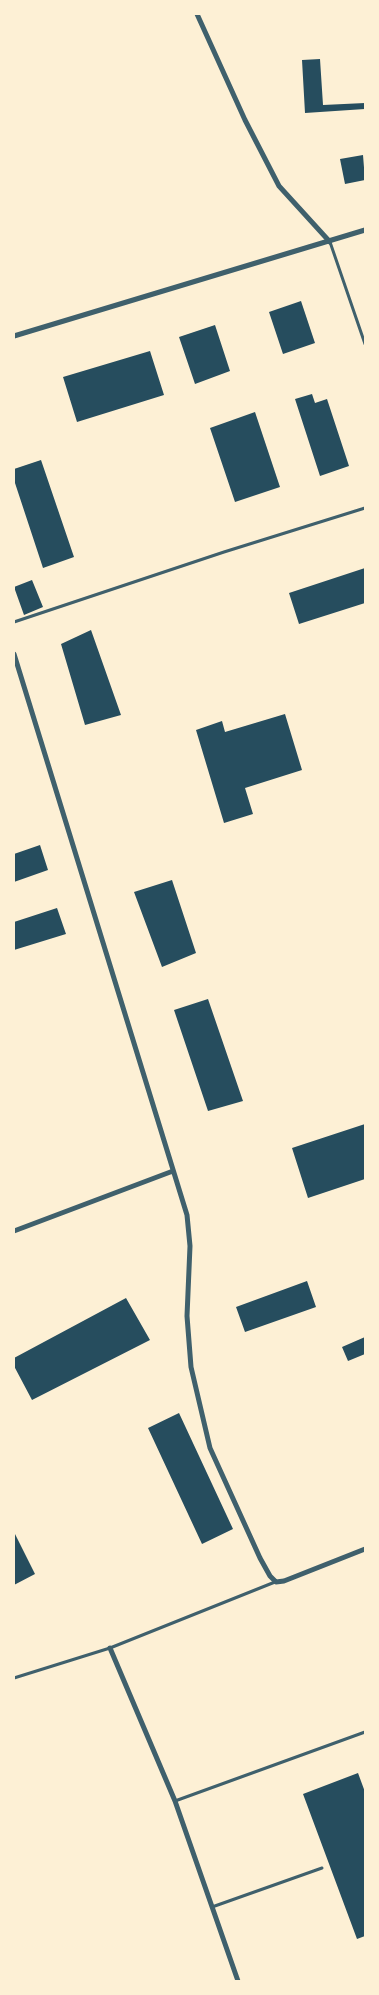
<!DOCTYPE html>
<style>
body{margin:0}
#map{position:relative;width:379px;height:1995px;overflow:hidden;background:#fdf0d5;font-family:Lato,sans-serif}
canvas{display:block}
.frame{position:absolute;inset:0;border:15px solid #fdf0d5;pointer-events:none}
</style>
<div id="map">
<canvas width="379" height="1995"></canvas>
<div class="frame"></div>
</div>
<script>
const c = document.querySelector('canvas').getContext('2d');
c.lineJoin = 'round';
function paint(path, color) { c.fillStyle = color; c.fill(path, 'evenodd'); }
const poly = rows => new Path2D(rows.map(r => 'M' + r).join(''));
function stroke(path, color, width, dash) { c.strokeStyle = color; c.lineWidth = width; c.lineCap = dash ? 'butt' : 'round'; c.setLineDash(dash || []); c.stroke(path); }
paint(poly([
 [320,59,323,105,365,103,365,109,305,113,302,60],
 [363,155,365,180,345,184,340,159],
 [301,301,315,343,283,354,269,312],
 [215,325,230,371,195,384,179,337],
 [150,351,164,395,77,422,63,377],
 [312,394,315,403,327,399,349,466,320,476,295,399],
 [255,412,280,487,235,502,210,428],
 [41,460,74,557,43,568,14,480,14,469],
 [365,568,365,603,299,624,289,593],
 [32,580,43,607,24,615,14,587],
 [91,630,121,715,85,725,61,644],
 [285,714,302,770,245,788,253,814,224,823,196,730,222,721,225,732],
 [40,845,48,870,14,882,14,854],
 [172,880,196,953,162,967,134,892],
 [57,908,66,934,14,950,14,922],
 [208,999,243,1101,208,1111,174,1010],
 [365,1124,365,1179,308,1198,292,1148],
 [307,1281,316,1307,245,1332,236,1307],
 [126,1298,150,1340,32,1400,14,1366,14,1358],
 [365,1337,365,1354,348,1361,342,1347],
 [179,1413,233,1529,202,1544,148,1428],
 [14,1532,35,1574,14,1585],
 [358,1773,365,1792,365,1936,357,1939,303,1794]
]), '#264d5e');
stroke(poly([
 [330,242,365,344],
 [14,622,224,552,365,508],
 [14,1678,110,1648,275,1582],
 [175,1801,365,1732],
 [212,1907,322,1868]
]), '#3f606c', 3);
stroke(poly([
 [197,14,245,120,279,186,330,242],
 [14,336,365,230],
 [14,654,187,1215,190,1246,187,1316,191,1367,210,1448,260,1558,270,1576,276,1582,284,1581,365,1549],
 [14,1231,173,1171],
 [110,1648,175,1801,238,1981]
]), '#3f606c', 5);
</script>
